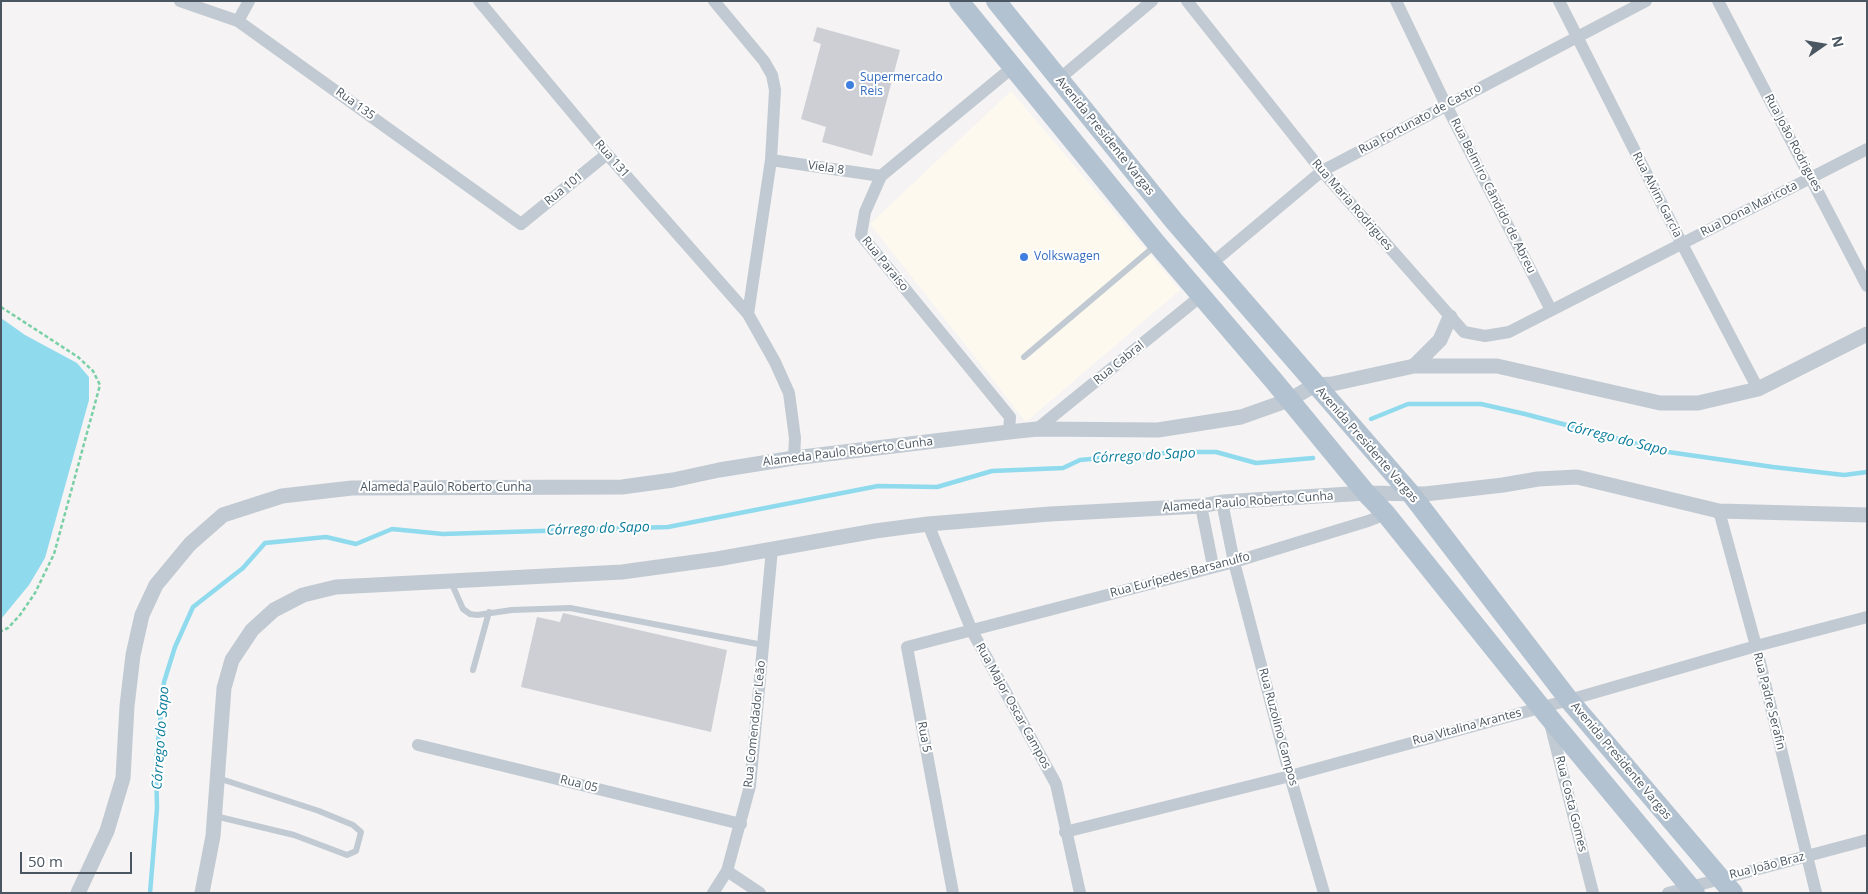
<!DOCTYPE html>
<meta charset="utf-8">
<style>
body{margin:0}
#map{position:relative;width:1868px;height:894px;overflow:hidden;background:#f5f3f3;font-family:"Open Sans",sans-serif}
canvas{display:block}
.frame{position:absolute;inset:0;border:2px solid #4a5661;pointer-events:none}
.north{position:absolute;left:1798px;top:20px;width:50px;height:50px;-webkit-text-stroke:4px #fff;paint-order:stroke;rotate:77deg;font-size:14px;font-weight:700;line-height:20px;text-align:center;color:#4a5661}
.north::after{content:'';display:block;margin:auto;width:18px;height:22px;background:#4a5661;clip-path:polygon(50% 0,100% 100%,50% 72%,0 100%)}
.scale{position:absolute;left:20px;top:852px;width:112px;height:22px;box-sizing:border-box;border:2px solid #4a5661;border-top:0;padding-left:6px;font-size:15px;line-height:18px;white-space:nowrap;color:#4a5661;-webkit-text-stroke:4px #fff;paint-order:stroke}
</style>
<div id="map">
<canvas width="1868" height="894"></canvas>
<div class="frame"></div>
<div class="north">N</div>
<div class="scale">50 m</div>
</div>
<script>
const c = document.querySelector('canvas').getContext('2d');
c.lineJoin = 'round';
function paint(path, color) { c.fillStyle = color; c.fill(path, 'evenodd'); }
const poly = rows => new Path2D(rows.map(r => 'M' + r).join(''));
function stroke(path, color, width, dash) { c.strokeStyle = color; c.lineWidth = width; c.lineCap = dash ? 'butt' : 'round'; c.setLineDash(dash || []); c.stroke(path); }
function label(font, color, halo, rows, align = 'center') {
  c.font = font + ' "Open Sans",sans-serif'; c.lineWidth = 4; c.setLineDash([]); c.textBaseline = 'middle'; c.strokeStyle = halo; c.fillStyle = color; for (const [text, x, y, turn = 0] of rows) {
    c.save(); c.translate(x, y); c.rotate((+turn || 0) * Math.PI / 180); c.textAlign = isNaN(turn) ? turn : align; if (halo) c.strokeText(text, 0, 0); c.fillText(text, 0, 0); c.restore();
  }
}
paint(poly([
 [1011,91,1180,290,1026,422,870,224]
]), '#fdf9ef');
paint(poly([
 [1,318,25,335,77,363,89,377,89,400,45,558,29,585,1,619]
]), '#90daee');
stroke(poly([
 [1371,419,1408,404,1481,404,1525,414,1668,452,1773,467,1844,475,1867,472],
 [150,893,157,808,156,762,164,682,175,647,193,607,243,568,265,543,326,537,356,544,392,529,443,534,668,527,878,486,937,487,992,471,1063,468,1080,460,1112,457,1179,452,1216,452,1256,463,1313,458]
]), '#90daee', 4.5);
paint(poly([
 [817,27,900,50,872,156,822,142,826,127,801,119,821,44,813,41],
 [563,613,727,650,711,732,521,687,537,617,560,622]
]), '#cdcfd5');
stroke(poly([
 [1,307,78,357,93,371,100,385,54,554,35,593,20,615,8,628,1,631]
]), '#7ad0a6', 2.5, [4, 2.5]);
stroke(poly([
 [1024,357,1156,245],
 [451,582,463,609,470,614,477,615,512,610,570,608,763,645],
 [473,670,489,612],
 [215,816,294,835,347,855,356,851,361,832,353,825,319,811,218,778]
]), '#c1cad2', 6);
stroke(poly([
 [180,1,238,21,521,224,607,154],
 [479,1,607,154,748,314,775,362,789,393,795,438,794,458],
 [714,1,764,61,772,75,775,90,771,160,748,314],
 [1187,1,1322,171,1464,332,1485,336,1509,332,1867,149],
 [1396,1,1446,105,1551,310],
 [1559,1,1682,244,1758,389],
 [1718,1,1867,286],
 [238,21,249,1],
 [1059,79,1152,1],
 [771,160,881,176],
 [1211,264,1322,171,1646,1],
 [1037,429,1201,296],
 [1009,432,1010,417,861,235,865,212,881,176,1013,67],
 [1222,502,1234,562,1290,776,1324,893],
 [1201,506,1213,566],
 [1719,511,1756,646,1816,893],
 [928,524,972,631,1056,784,1080,893],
 [1550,723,1593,893],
 [418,745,741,824],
 [1065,832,1290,776,1569,700,1756,646,1867,617],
 [727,871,760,893],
 [713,893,727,871,750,786,772,549],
 [953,893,907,647,1234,562,1368,521,1386,514],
 [1668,893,1867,840]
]), '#c1cad2', 12);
stroke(poly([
 [1414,366,1440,340,1450,317],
 [78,893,107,831,123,778,127,706,133,655,142,615,156,585,190,544,223,515,282,496,352,488,622,487,673,480,719,470,794,458,1009,432,1037,429,1158,430,1241,417,1289,400,1315,385,1332,384,1414,366,1497,366,1660,403,1698,403,1758,389,1867,334],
 [202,893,213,836,224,688,232,660,252,630,274,610,303,595,336,587,622,572,717,559,875,531,928,524,1050,514,1201,506,1222,502,1366,493,1425,494,1503,485,1538,479,1577,477,1719,511,1867,515]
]), '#c1cad2', 15);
stroke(poly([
 [959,1,1157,244,1274,381,1366,493,1386,514,1548,716,1695,893],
 [996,1,1174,221,1411,494,1569,700,1733,893]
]), '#b3c2d1', 20);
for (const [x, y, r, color] of [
 [850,85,5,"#3f7fe0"],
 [1024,257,5,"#3f7fe0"]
]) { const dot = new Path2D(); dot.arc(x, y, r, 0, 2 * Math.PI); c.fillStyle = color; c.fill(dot); stroke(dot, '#fff', 2); }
label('12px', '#366cbe', '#fff', [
 ["Supermercado",860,78],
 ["Reis",860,92],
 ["Volkswagen",1034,257]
], 'left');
label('12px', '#4a5661', '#fff', [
 ["Rua 135",355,104,36],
 ["Rua Fortunato de Castro",1420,119,-28],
 ["Avenida Presidente Vargas",1105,136,51],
 ["Rua João Rodrigues",1793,143,62],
 ["Rua 131",612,159,49],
 ["Viela 8",826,168,8],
 ["Rua 101",564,189,-39],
 ["Rua Alvim Garcia",1657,195,63],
 ["Rua Belmiro Cândido de Abreu",1493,196,63],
 ["Rua Maria Rodrigues",1352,205,49],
 ["Rua Dona Maricota",1749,209,-27],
 ["Rua Paraíso",885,264,51],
 ["Rua Cabral",1119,363,-39],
 ["Avenida Presidente Vargas",1367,445,49],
 ["Alameda Paulo Roberto Cunha",848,452,-7],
 ["Alameda Paulo Roberto Cunha",446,488],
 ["Alameda Paulo Roberto Cunha",1248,502,-4],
 ["Rua Eurípedes Barsanulfo",1180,575,-15],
 ["Rua Padre Serafin",1769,701,76],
 ["Rua Major Oscar Campos",1013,706,61],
 ["Rua Comendador Leão",755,724,-84],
 ["Rua Ruzolino Campos",1278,727,75],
 ["Rua Vitalina Arantes",1467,727,-15],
 ["Rua 5",924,737,79],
 ["Avenida Presidente Vargas",1621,761,50],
 ["Rua 05",579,784,14],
 ["Rua Costa Gomes",1571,804,76],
 ["Rua João Braz",1767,866,-14]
]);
label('italic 14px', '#0c7c9b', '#fff', [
 ["Córrego do Sapo",1617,439,14],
 ["Córrego do Sapo",1144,456,-3],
 ["Córrego do Sapo",598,529,-2],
 ["Córrego do Sapo",161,738,-86]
]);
</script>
